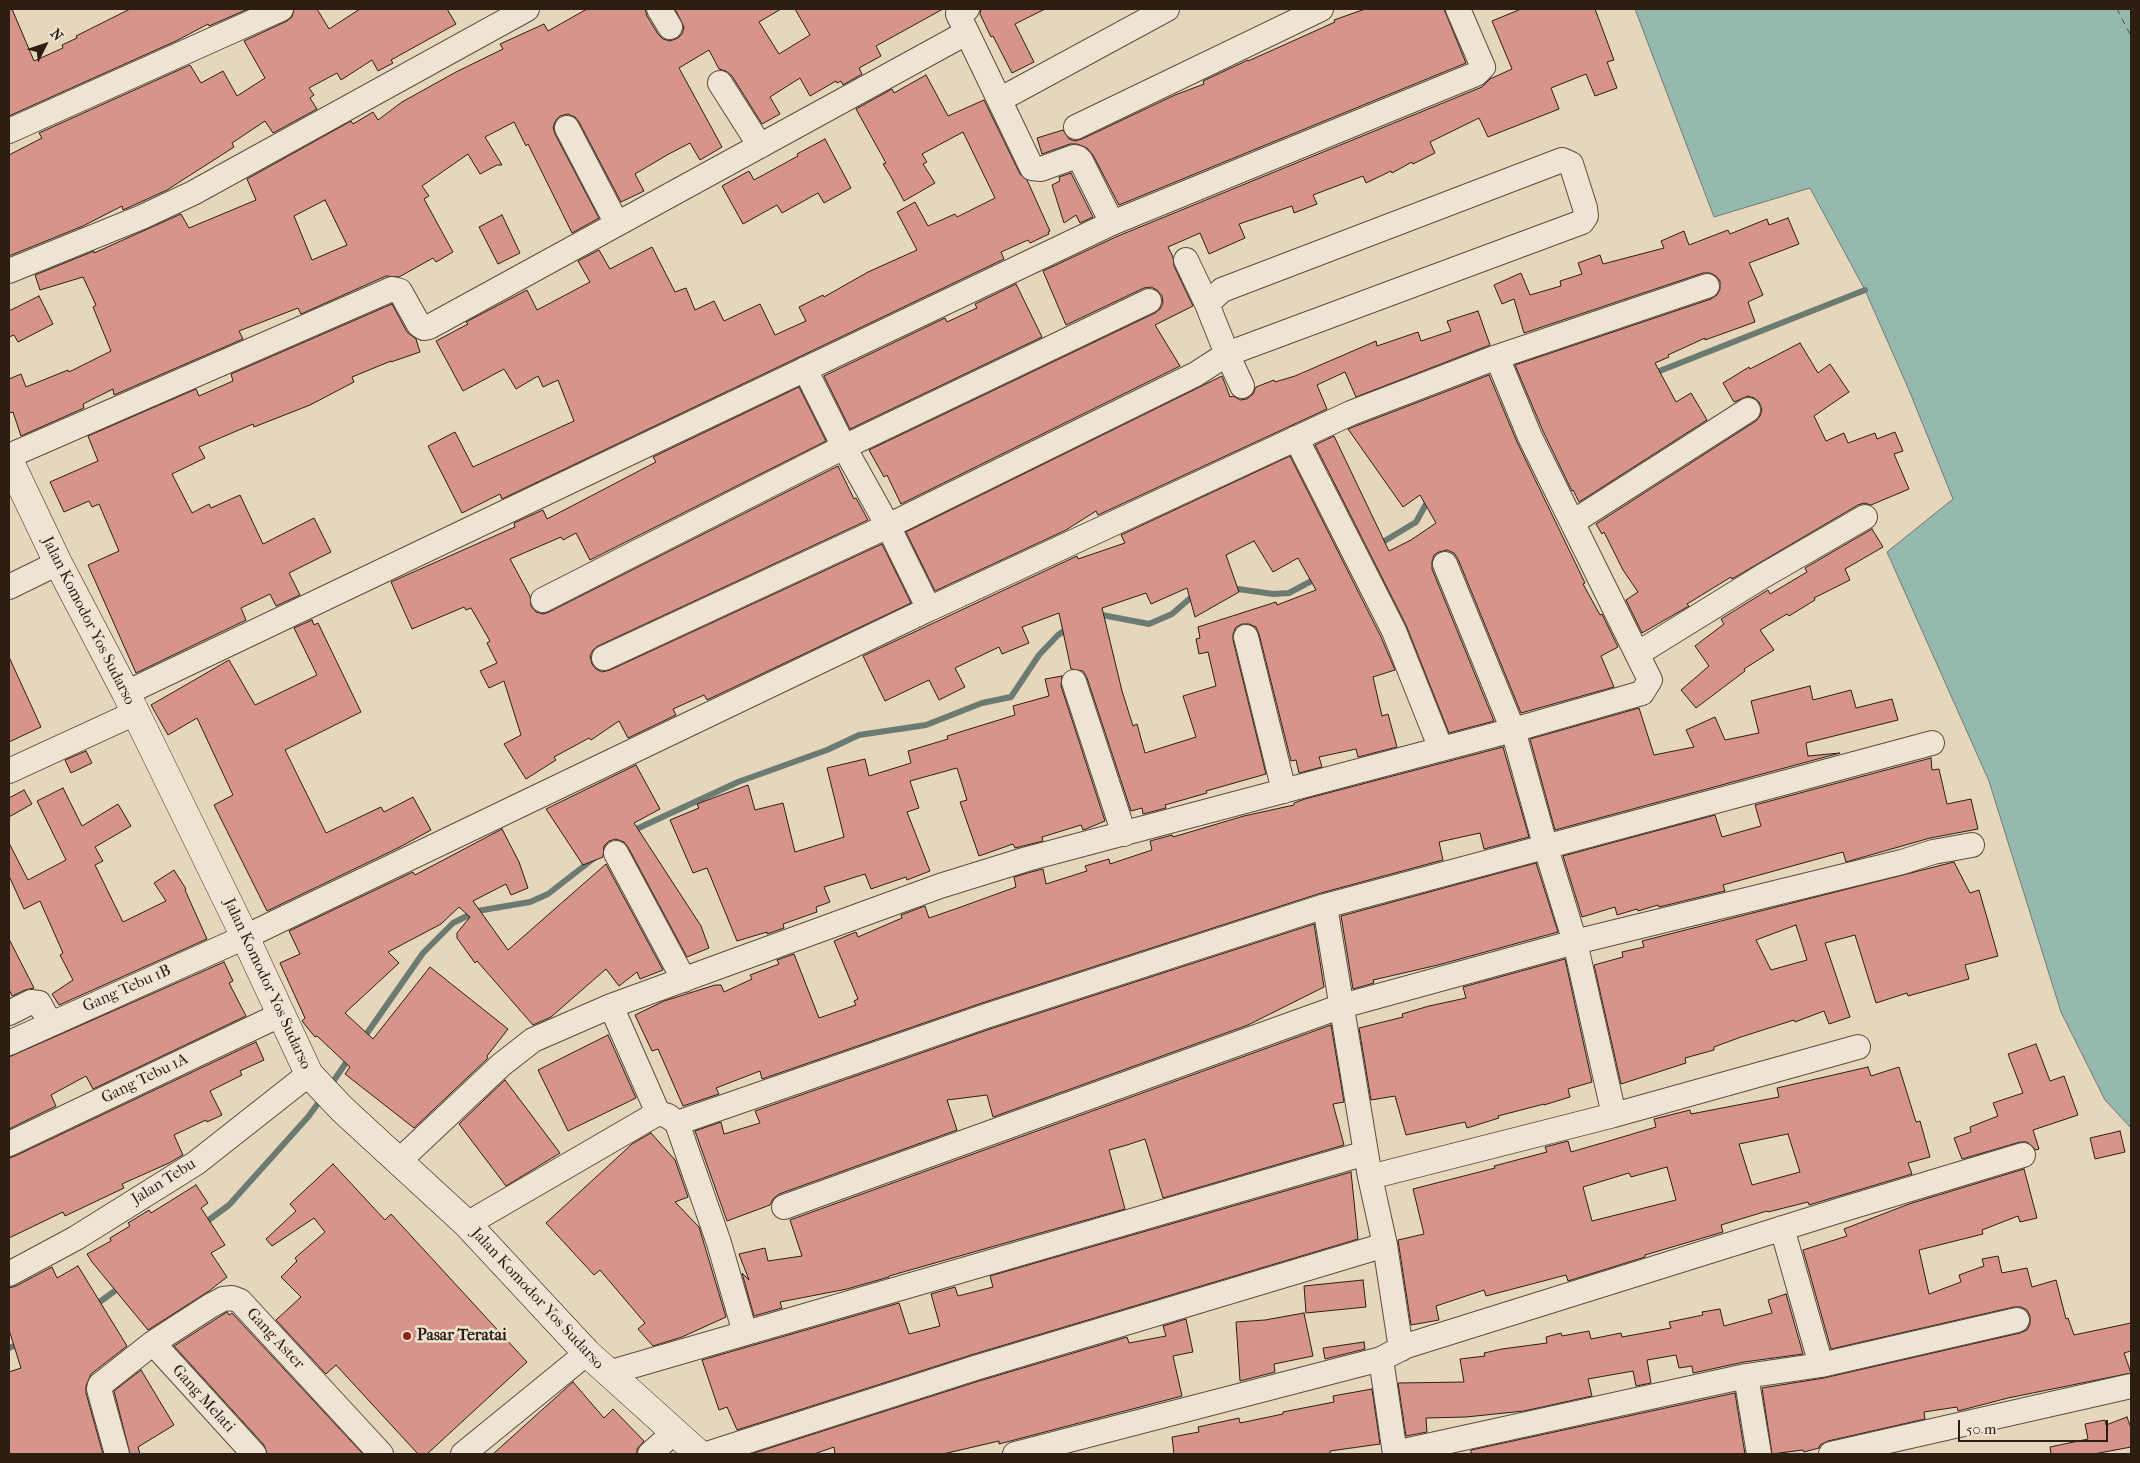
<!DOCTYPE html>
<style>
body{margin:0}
#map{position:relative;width:2140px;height:1463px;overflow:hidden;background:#e6d6bc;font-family:"IM FELL French Canon",serif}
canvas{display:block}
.frame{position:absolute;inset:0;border:10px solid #2d1e14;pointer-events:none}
.north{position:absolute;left:20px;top:20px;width:50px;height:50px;-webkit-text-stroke:4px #efe4d3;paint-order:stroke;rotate:49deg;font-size:14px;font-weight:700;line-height:20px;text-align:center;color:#2d1e14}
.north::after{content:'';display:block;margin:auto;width:18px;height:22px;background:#2d1e14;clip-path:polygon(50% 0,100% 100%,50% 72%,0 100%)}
.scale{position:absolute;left:1958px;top:1420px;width:150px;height:22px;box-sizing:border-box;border:2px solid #2d1e14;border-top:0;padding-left:6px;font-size:15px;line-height:18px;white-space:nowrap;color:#2d1e14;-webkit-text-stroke:4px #efe4d3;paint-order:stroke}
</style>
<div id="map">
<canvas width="2140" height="1463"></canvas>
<div class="frame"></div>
<div class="north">N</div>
<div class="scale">50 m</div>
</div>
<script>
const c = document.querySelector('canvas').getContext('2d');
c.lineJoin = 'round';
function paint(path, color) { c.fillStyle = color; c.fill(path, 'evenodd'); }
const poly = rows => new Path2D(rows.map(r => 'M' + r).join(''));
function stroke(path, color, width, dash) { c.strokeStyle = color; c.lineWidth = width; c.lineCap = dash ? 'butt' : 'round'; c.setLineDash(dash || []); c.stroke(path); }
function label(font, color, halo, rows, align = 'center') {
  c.font = font + ' "IM FELL French Canon",serif'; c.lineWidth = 5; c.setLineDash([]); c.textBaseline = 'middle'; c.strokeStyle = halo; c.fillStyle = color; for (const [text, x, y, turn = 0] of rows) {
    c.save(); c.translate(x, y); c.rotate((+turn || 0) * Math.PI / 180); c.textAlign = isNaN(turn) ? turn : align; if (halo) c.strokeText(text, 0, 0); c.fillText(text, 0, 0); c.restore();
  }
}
const water = poly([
 [1635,9,2131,9,2131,1128,2105,1100,2061,1012,1989,781,1887,552,1953,499,1909,390,1865,290,1810,188,1714,217,1635,9]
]);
paint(water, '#96b9af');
stroke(water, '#6c7b71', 1);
stroke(poly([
 [1652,374,1865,290],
 [1378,545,1416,522,1430,497],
 [1231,588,1273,594,1289,593,1317,578],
 [1095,617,1102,615,1149,624,1172,614,1195,594],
 [630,832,738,782,827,750,859,735,926,725,982,703,1011,697,1039,655,1058,635,1068,628],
 [363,1039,423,953,453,923,477,911,530,902,548,894,611,845],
 [330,1086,350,1057],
 [202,1225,229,1205,308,1117,322,1098],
 [94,1306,123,1285],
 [9,1348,21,1343]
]), '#6c7b71', 6);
stroke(poly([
 [2117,9,2131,36]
]), '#4c4c42', 1, [6, 5]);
const building = poly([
 [9,9,12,9,34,61,63,48,62,45,77,38,76,36,130,9,248,9,209,26,208,24,176,41,9,116,9,9],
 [294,9,317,9,329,29,360,9,447,9,456,24,391,60,393,63,378,71,372,60,341,80,337,73,309,88,314,95,310,98,317,109,273,133,265,121,232,143,234,147,167,190,123,210,122,206,83,226,9,256,9,155,42,138,39,133,190,65,201,83,223,71,237,96,265,78,244,41,287,21,292,17,294,9],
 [587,9,645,9,647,16,658,34,663,39,670,41,678,38,682,34,684,27,675,9,781,9,759,22,779,54,810,35,795,9,943,9,876,46,881,56,859,68,862,74,843,85,841,81,837,83,836,81,810,96,800,78,770,97,780,114,762,124,732,76,726,71,719,69,709,50,679,68,722,147,700,160,690,143,667,155,635,174,644,191,621,202,579,122,575,117,568,114,560,116,556,120,553,127,555,134,599,218,572,233,528,144,526,146,514,122,485,137,502,165,497,165,480,174,468,154,422,186,429,196,424,199,453,252,436,262,433,258,399,277,386,276,301,314,298,308,239,331,243,339,114,395,113,389,83,404,84,408,21,436,13,412,9,413,9,379,21,374,26,387,68,370,69,372,111,351,93,307,96,305,83,277,40,290,35,275,94,251,94,253,181,214,189,228,256,200,247,179,351,121,353,124,373,112,378,120,402,102,456,72,503,49,500,44,544,24,548,31,587,9],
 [325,200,347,245,312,260,294,216,325,200],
 [981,9,1045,9,1015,24,1034,62,1012,73,993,36,991,37,980,14,981,9],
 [1365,9,1444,9,1466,63,1119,205,1093,155,1087,148,1077,144,1070,144,1042,154,1037,138,1063,130,1069,139,1075,141,1082,139,1175,95,1204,84,1203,81,1248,60,1248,61,1284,45,1335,22,1334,20,1365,9],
 [1521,9,1595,9,1614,60,1607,62,1617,88,1595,96,1586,74,1551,88,1559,109,1488,137,1479,118,1430,142,1435,153,1413,164,1412,162,1392,173,1391,171,1366,183,1363,176,1313,195,1317,204,1294,213,1292,206,1239,224,1245,238,1209,254,1200,233,1168,247,1173,257,1174,266,1193,306,1155,325,1180,366,901,504,887,475,884,477,869,450,1155,313,1160,309,1163,303,1162,296,1157,290,1151,287,1144,288,1066,325,1043,271,1118,236,1482,87,1490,79,1512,69,1492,21,1521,9],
 [926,75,948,116,984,100,1020,174,1027,180,1050,231,1048,232,1049,234,1030,243,1028,240,1001,252,1004,259,502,499,500,494,462,513,428,446,455,432,473,467,574,421,558,380,543,387,538,376,516,389,504,369,463,391,436,341,468,324,466,322,527,290,537,310,590,282,578,261,599,250,610,269,652,247,675,292,686,288,695,310,714,301,724,321,760,304,775,335,806,321,799,307,823,295,824,297,868,272,917,250,897,212,915,202,928,226,955,214,957,217,995,198,963,132,922,154,927,162,923,164,935,183,904,201,891,177,883,164,886,163,856,109,892,89,894,93,926,75],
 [825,139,851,188,824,203,818,193,782,213,777,205,743,224,722,186,749,171,754,180,798,156,797,154,825,139],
 [1071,173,1093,217,1080,223,1076,215,1064,223,1052,185,1060,181,1059,177,1071,173],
 [502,215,520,253,498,264,479,227,502,215],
 [1788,218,1799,244,1749,263,1763,295,1748,302,1755,322,1705,340,1705,338,1668,355,1669,357,1655,363,1676,402,1691,393,1707,420,1579,502,1573,490,1572,491,1543,431,1515,365,1711,299,1717,295,1720,289,1720,281,1716,276,1710,273,1703,273,1524,333,1514,299,1502,304,1494,285,1521,273,1530,295,1561,286,1560,281,1582,274,1578,263,1600,255,1603,264,1664,248,1661,241,1684,231,1689,245,1728,230,1730,234,1767,219,1769,225,1788,218],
 [1016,284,1042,337,850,429,824,376,945,318,947,322,977,308,975,304,1016,284],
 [39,296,53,324,18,342,14,335,9,337,9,311,39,296],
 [392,304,407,332,416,339,420,352,391,362,391,361,352,377,354,382,310,405,254,427,253,424,199,447,205,458,172,474,192,513,209,504,211,508,240,495,263,544,314,518,331,552,289,573,300,595,276,606,270,594,241,608,246,620,136,673,88,565,119,551,99,504,92,507,89,501,64,512,50,482,98,461,88,436,196,389,199,396,233,381,231,374,392,304],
 [1478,311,1490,345,1356,397,1345,372,1317,385,1327,409,1098,515,1096,511,1066,530,935,591,906,532,1222,376,1230,397,1233,396,1240,400,1247,399,1253,394,1256,387,1274,380,1275,382,1295,376,1376,341,1377,346,1418,332,1421,341,1451,331,1447,321,1478,311],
 [1800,343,1818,373,1830,364,1849,392,1814,416,1826,441,1844,433,1848,443,1875,433,1877,439,1895,432,1903,451,1894,454,1909,489,1871,505,1864,503,1858,505,1732,579,1731,577,1687,604,1689,606,1642,633,1626,600,1638,592,1623,570,1604,532,1602,534,1596,524,1756,421,1760,416,1762,410,1759,402,1754,398,1748,396,1734,402,1723,383,1749,367,1750,369,1800,343],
 [1489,375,1517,442,1585,583,1583,584,1600,615,1602,614,1618,647,1601,656,1614,687,1521,713,1458,559,1454,553,1447,550,1439,552,1434,555,1432,562,1432,569,1494,721,1449,733,1406,625,1315,445,1334,436,1389,551,1411,540,1436,523,1420,495,1403,507,1348,429,1489,375],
 [799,387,826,441,590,560,576,533,563,540,561,537,510,559,530,596,531,606,536,612,543,614,549,612,838,466,854,499,856,498,868,520,598,646,593,650,590,656,592,664,596,669,602,672,610,670,882,544,911,603,707,700,704,695,673,709,676,715,628,738,619,721,591,740,589,738,554,757,556,760,526,779,504,744,521,735,504,681,489,688,480,671,497,663,487,643,490,641,471,608,466,610,464,607,412,629,391,582,515,527,514,523,543,510,547,519,656,462,653,457,799,387],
 [1290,456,1381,637,1395,670,1373,677,1382,716,1388,714,1397,747,1358,757,1356,749,1319,757,1322,767,1299,773,1296,760,1291,761,1259,634,1256,627,1249,624,1242,624,1236,627,1233,634,1233,640,1266,774,1206,791,1207,793,1165,805,1166,808,1143,814,1142,808,1131,811,1087,678,1083,671,1071,669,1059,613,1022,627,1029,643,1002,654,999,647,955,668,965,687,939,700,929,680,885,701,863,656,1077,556,1078,559,1125,543,1121,535,1290,456],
 [1254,541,1273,572,1298,558,1316,590,1277,605,1276,602,1198,627,1200,638,1196,639,1199,654,1208,652,1216,686,1183,696,1196,737,1145,753,1137,724,1133,726,1122,691,1102,608,1146,593,1151,604,1187,588,1195,617,1239,592,1226,555,1254,541],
 [1872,529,1883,547,1845,569,1850,580,1814,598,1815,600,1789,616,1787,614,1760,630,1774,650,1744,669,1745,671,1696,708,1681,690,1709,666,1695,646,1724,624,1721,619,1768,590,1770,594,1807,572,1805,568,1872,529],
 [312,620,314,625,318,623,361,712,285,750,326,833,381,807,384,812,413,797,431,830,400,847,267,911,214,805,233,795,197,718,168,735,151,705,229,660,255,705,317,675,294,628,312,620],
 [9,657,41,727,9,742,9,657],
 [1062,676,1061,686,1105,821,1086,829,1083,830,1081,825,1042,837,1043,841,1015,848,1013,844,979,856,960,802,967,800,957,768,910,781,919,808,907,812,930,871,907,880,906,877,871,889,865,874,824,887,830,902,816,907,817,912,783,924,784,928,767,934,767,932,737,941,707,868,693,873,670,820,699,808,697,804,748,785,755,810,783,803,795,852,844,837,827,768,865,759,869,776,911,763,908,751,948,739,947,736,1015,715,1013,706,1049,696,1045,679,1062,676],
 [1810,686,1813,700,1851,690,1856,708,1892,699,1898,720,1806,743,1808,756,1840,753,1555,830,1530,739,1639,708,1654,755,1694,747,1686,730,1715,717,1725,740,1759,733,1751,701,1810,686],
 [1503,747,1529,837,1484,849,1480,833,1439,842,1443,860,1321,893,982,1003,762,1079,760,1071,716,1088,719,1094,683,1106,658,1049,652,1051,635,1015,664,1001,715,985,721,985,724,992,752,979,750,975,779,964,777,960,794,954,819,1018,856,1005,854,1001,858,999,834,941,856,932,858,937,902,918,901,915,925,906,929,918,958,908,1016,887,1014,877,1031,872,1043,869,1046,884,1087,871,1085,866,1109,859,1110,864,1152,850,1150,841,1172,835,1173,837,1244,816,1294,805,1294,803,1305,799,1503,747],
 [86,751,92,763,71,773,65,760,86,751],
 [1931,758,1932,770,1939,769,1947,804,1971,799,1978,829,1930,838,1846,862,1843,852,1723,885,1725,891,1659,907,1658,905,1638,911,1637,909,1617,915,1615,907,1582,917,1563,856,1715,815,1722,837,1761,826,1755,805,1931,758],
 [636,765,660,809,634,823,701,926,709,948,687,957,628,847,624,842,616,839,609,841,604,846,603,857,583,865,546,809,636,765],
 [63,788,82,826,118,804,131,826,95,847,103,861,95,865,123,922,166,901,154,883,174,870,186,889,185,890,207,939,59,1005,52,994,73,980,60,955,63,953,40,901,24,909,9,876,9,843,28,880,66,860,37,801,63,788],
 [24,790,32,804,9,817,9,798,24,790],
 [502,829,519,862,528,888,511,895,506,884,473,901,508,950,606,864,663,970,640,979,637,972,619,986,606,969,551,1017,533,1025,477,961,475,963,457,938,457,933,470,917,459,907,441,924,388,952,399,963,345,1013,373,1039,430,967,508,1029,487,1056,488,1058,414,1128,345,1074,350,1067,317,1036,315,1037,302,1021,305,1018,280,963,300,954,289,931,413,872,415,875,502,829],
 [1954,862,1970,893,1979,890,1998,956,1965,965,1969,979,1908,996,1907,993,1876,1003,1855,935,1825,943,1850,1017,1829,1024,1824,1011,1795,1022,1794,1020,1741,1037,1714,1047,1714,1050,1685,1058,1686,1063,1621,1084,1594,965,1623,957,1622,952,1644,947,1642,941,1954,862],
 [1796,925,1807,960,1771,970,1756,940,1796,925],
 [1536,863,1558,932,1438,965,1373,980,1374,983,1353,989,1341,916,1536,863],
 [1314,924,1324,987,1248,1025,993,1117,987,1095,947,1100,957,1130,779,1194,773,1199,770,1205,727,1221,695,1131,721,1122,724,1134,760,1123,755,1111,990,1029,1314,924],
 [9,939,34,988,25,990,12,996,9,989,9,939],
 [1565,959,1592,1082,1568,1089,1570,1097,1544,1105,1544,1104,1498,1116,1499,1118,1467,1128,1465,1122,1406,1135,1395,1096,1371,1100,1359,1028,1403,1017,1402,1014,1429,1006,1466,998,1463,987,1565,959],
 [224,962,233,981,229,983,246,1016,93,1089,86,1076,51,1095,56,1106,9,1129,9,1057,224,962],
 [1331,1025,1344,1102,1333,1104,1344,1145,1163,1198,1145,1139,1127,1145,1109,1150,1125,1209,889,1276,889,1277,847,1289,780,1302,782,1308,754,1316,742,1273,749,1280,739,1254,765,1248,768,1261,802,1256,790,1220,1331,1025],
 [608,1035,636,1098,568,1131,538,1070,608,1035],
 [256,1042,264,1060,240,1071,242,1075,210,1091,222,1115,207,1122,206,1120,174,1135,183,1155,169,1163,122,1184,124,1188,65,1216,63,1212,9,1238,9,1158,15,1156,256,1042],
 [2036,1044,2050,1081,2064,1076,2078,1115,2033,1130,2039,1149,2036,1150,2027,1142,2020,1142,1962,1159,1954,1138,1971,1132,1970,1127,1998,1116,1993,1103,2023,1093,2008,1054,2036,1044],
 [1868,1067,1871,1076,1899,1067,1916,1122,1920,1121,1930,1157,1908,1163,1912,1174,1809,1205,1808,1202,1768,1212,1767,1211,1721,1225,1723,1232,1645,1255,1645,1257,1568,1281,1566,1275,1486,1296,1484,1290,1436,1306,1439,1320,1411,1325,1398,1240,1424,1234,1413,1189,1495,1168,1494,1166,1547,1152,1545,1147,1568,1141,1571,1152,1609,1141,1656,1127,1654,1119,1690,1110,1691,1114,1779,1097,1777,1088,1868,1067],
 [1788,1134,1800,1172,1752,1185,1739,1144,1788,1134],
 [1667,1167,1676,1200,1592,1221,1583,1187,1629,1173,1631,1177,1667,1167],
 [505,1080,560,1153,506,1186,459,1124,505,1080],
 [2120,1131,2125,1152,2095,1159,2090,1138,2120,1131],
 [651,1133,675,1160,688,1197,675,1202,699,1227,726,1317,682,1337,653,1346,638,1329,645,1323,600,1270,594,1275,546,1223,632,1144,651,1133],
 [333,1164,385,1220,391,1214,527,1362,427,1454,418,1454,336,1365,326,1374,276,1320,301,1297,281,1277,297,1261,295,1258,325,1232,314,1218,272,1246,266,1239,296,1211,290,1204,333,1164],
 [2024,1169,2037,1218,2020,1222,2018,1216,1982,1230,1983,1234,1919,1250,1929,1294,1961,1282,1959,1275,1984,1266,1982,1259,1998,1256,2002,1273,2027,1268,2032,1287,2056,1280,2066,1319,2068,1318,2074,1335,2131,1323,2131,1351,2124,1353,2131,1373,2008,1398,1958,1411,1957,1407,1924,1412,1925,1419,1828,1441,1820,1445,1819,1448,1804,1452,1803,1450,1772,1454,1762,1388,1824,1378,2020,1333,2027,1330,2030,1324,2030,1316,2027,1310,2021,1307,2014,1307,1831,1349,1803,1250,1847,1236,1844,1229,1909,1204,2024,1169],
 [1351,1172,1358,1239,971,1355,737,1430,727,1407,719,1410,702,1360,899,1303,909,1334,940,1326,931,1294,955,1287,958,1296,993,1287,990,1276,1351,1172],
 [196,1185,208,1203,201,1208,225,1245,211,1253,227,1277,209,1291,148,1330,92,1262,87,1254,111,1241,110,1238,130,1226,128,1223,149,1210,151,1213,196,1185],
 [78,1266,127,1346,91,1374,86,1386,86,1393,103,1454,9,1454,9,1372,21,1368,9,1330,9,1288,16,1286,52,1267,57,1278,78,1266],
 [1363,1280,1366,1307,1306,1313,1304,1286,1363,1280],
 [1786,1294,1803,1354,1744,1362,1693,1373,1692,1366,1679,1368,1676,1355,1647,1360,1651,1383,1636,1386,1633,1371,1588,1379,1592,1396,1524,1411,1466,1417,1426,1418,1427,1432,1406,1436,1398,1383,1464,1382,1460,1359,1485,1356,1484,1353,1502,1349,1547,1343,1546,1337,1561,1333,1562,1336,1589,1331,1591,1339,1621,1333,1622,1337,1655,1331,1671,1328,1669,1322,1703,1315,1702,1312,1720,1309,1724,1326,1772,1313,1768,1300,1786,1294],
 [227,1312,229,1315,232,1313,363,1454,267,1454,264,1445,174,1346,227,1312],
 [1304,1313,1313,1356,1274,1364,1275,1372,1240,1381,1236,1322,1265,1320,1304,1313],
 [1186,1319,1193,1352,1173,1356,1182,1396,999,1444,999,1441,943,1454,835,1454,834,1447,814,1454,751,1454,979,1381,1127,1337,1129,1343,1166,1336,1163,1326,1186,1319],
 [1364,1342,1365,1349,1325,1359,1323,1348,1364,1342],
 [141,1370,174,1425,138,1447,140,1454,130,1454,114,1391,141,1370],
 [573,1382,604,1418,613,1409,644,1441,637,1449,637,1454,493,1454,573,1382],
 [1372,1389,1380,1444,1330,1451,1330,1454,1174,1454,1172,1437,1199,1432,1198,1427,1239,1418,1240,1423,1283,1414,1283,1412,1334,1402,1333,1396,1372,1389],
 [1735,1393,1745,1454,1471,1454,1471,1450,1735,1393],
 [2127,1417,2131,1428,2131,1447,2094,1454,2051,1454,2050,1447,2088,1439,2085,1424,2105,1420,2106,1425,2127,1417]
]);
paint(building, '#d7948a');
stroke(building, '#2d1e14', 1);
const street = poly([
 [659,9,670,27],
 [967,9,958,14,1032,168,1041,169,1074,157,1078,158,1081,161,1112,223],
 [720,83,760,146],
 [1001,99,1167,9],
 [1076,127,1321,9],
 [567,128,617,224],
 [9,131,281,9],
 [1186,260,1207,304],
 [9,271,142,217,193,193,527,9],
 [805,369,844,447,888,526,929,609,1351,413,1497,357,1707,286],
 [1296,438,1394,631,1441,749],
 [9,456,392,289,400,291,419,325,424,328,429,327,966,33],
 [1573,522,1748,410],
 [1445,564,1513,730,1546,848,1575,942,1614,1115],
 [9,587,58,563],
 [543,600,844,447,1149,301],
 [1246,637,1284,791],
 [1637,654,1763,576,1865,517],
 [604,658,888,526,1196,374,1227,354,1582,222,1586,216,1585,208,1571,164,1562,160,1222,290,1207,304,1227,354,1242,386],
 [1074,682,1124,834],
 [126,693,1112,223,1476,74,1483,67,1458,9],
 [9,771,135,713],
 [616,853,684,980],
 [1325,906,1370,1177,1385,1245,1401,1349],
 [611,1006,658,1113],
 [9,1013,31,1002,39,1003,50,1023],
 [9,1043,245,937,929,609],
 [677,1123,719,1243,745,1333],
 [9,1144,282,1014],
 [399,1161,501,1065,533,1040,611,1006,940,886,1027,859,1513,730,1642,693,1650,680,1530,437,1497,357],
 [1370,1177,1614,1115,1858,1047],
 [784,1207,1342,1006,1575,942,1902,862,1933,852,1972,845],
 [467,1224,658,1113,668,1116,677,1123,986,1016,1325,906,1932,743],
 [1782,1228,1821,1365],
 [9,1274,76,1238,196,1163,309,1074],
 [153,1343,254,1454],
 [1381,1359,1395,1454],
 [608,1373,1366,1153],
 [1746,1376,1759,1454],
 [1395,1453,1746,1376,1821,1365,2017,1320],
 [117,1454,99,1389,100,1385,153,1343,210,1306,223,1299,232,1298,240,1301,381,1454],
 [463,1454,587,1353],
 [650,1454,673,1433],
 [707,1454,975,1368,1385,1245],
 [1015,1454,1381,1359,1406,1346,1844,1209,2023,1155],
 [1831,1454,2131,1386]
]);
const secondary = poly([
 [9,460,58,563,126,693,245,937,309,1074,342,1109,467,1224,587,1353,699,1454]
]);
stroke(street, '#5b4c3e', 26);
stroke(secondary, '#2d1e14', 29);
stroke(street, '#efe4d3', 24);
stroke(secondary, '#efe4d3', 28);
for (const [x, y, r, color] of [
 [407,1336,5,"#8f2418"]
]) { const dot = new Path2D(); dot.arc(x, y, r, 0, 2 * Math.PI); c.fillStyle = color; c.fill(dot); stroke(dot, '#efe4d3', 2); }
label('16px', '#2d1e14', '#efe4d3', [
 ["Jalan Komodor Yos Sudarso",88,621,63],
 ["Jalan Komodor Yos Sudarso",267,984,65],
 ["Gang Tebu 1B",127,989,-24],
 ["Gang Tebu 1A",145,1079,-26],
 ["Jalan Tebu",164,1182,-32],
 ["Jalan Komodor Yos Sudarso",537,1299,47],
 ["Gang Aster",275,1339,47],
 ["Gang Melati",203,1399,48]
]);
label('bold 16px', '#2d1e14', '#efe4d3', [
 ["Pasar Teratai",417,1336]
], 'left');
</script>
